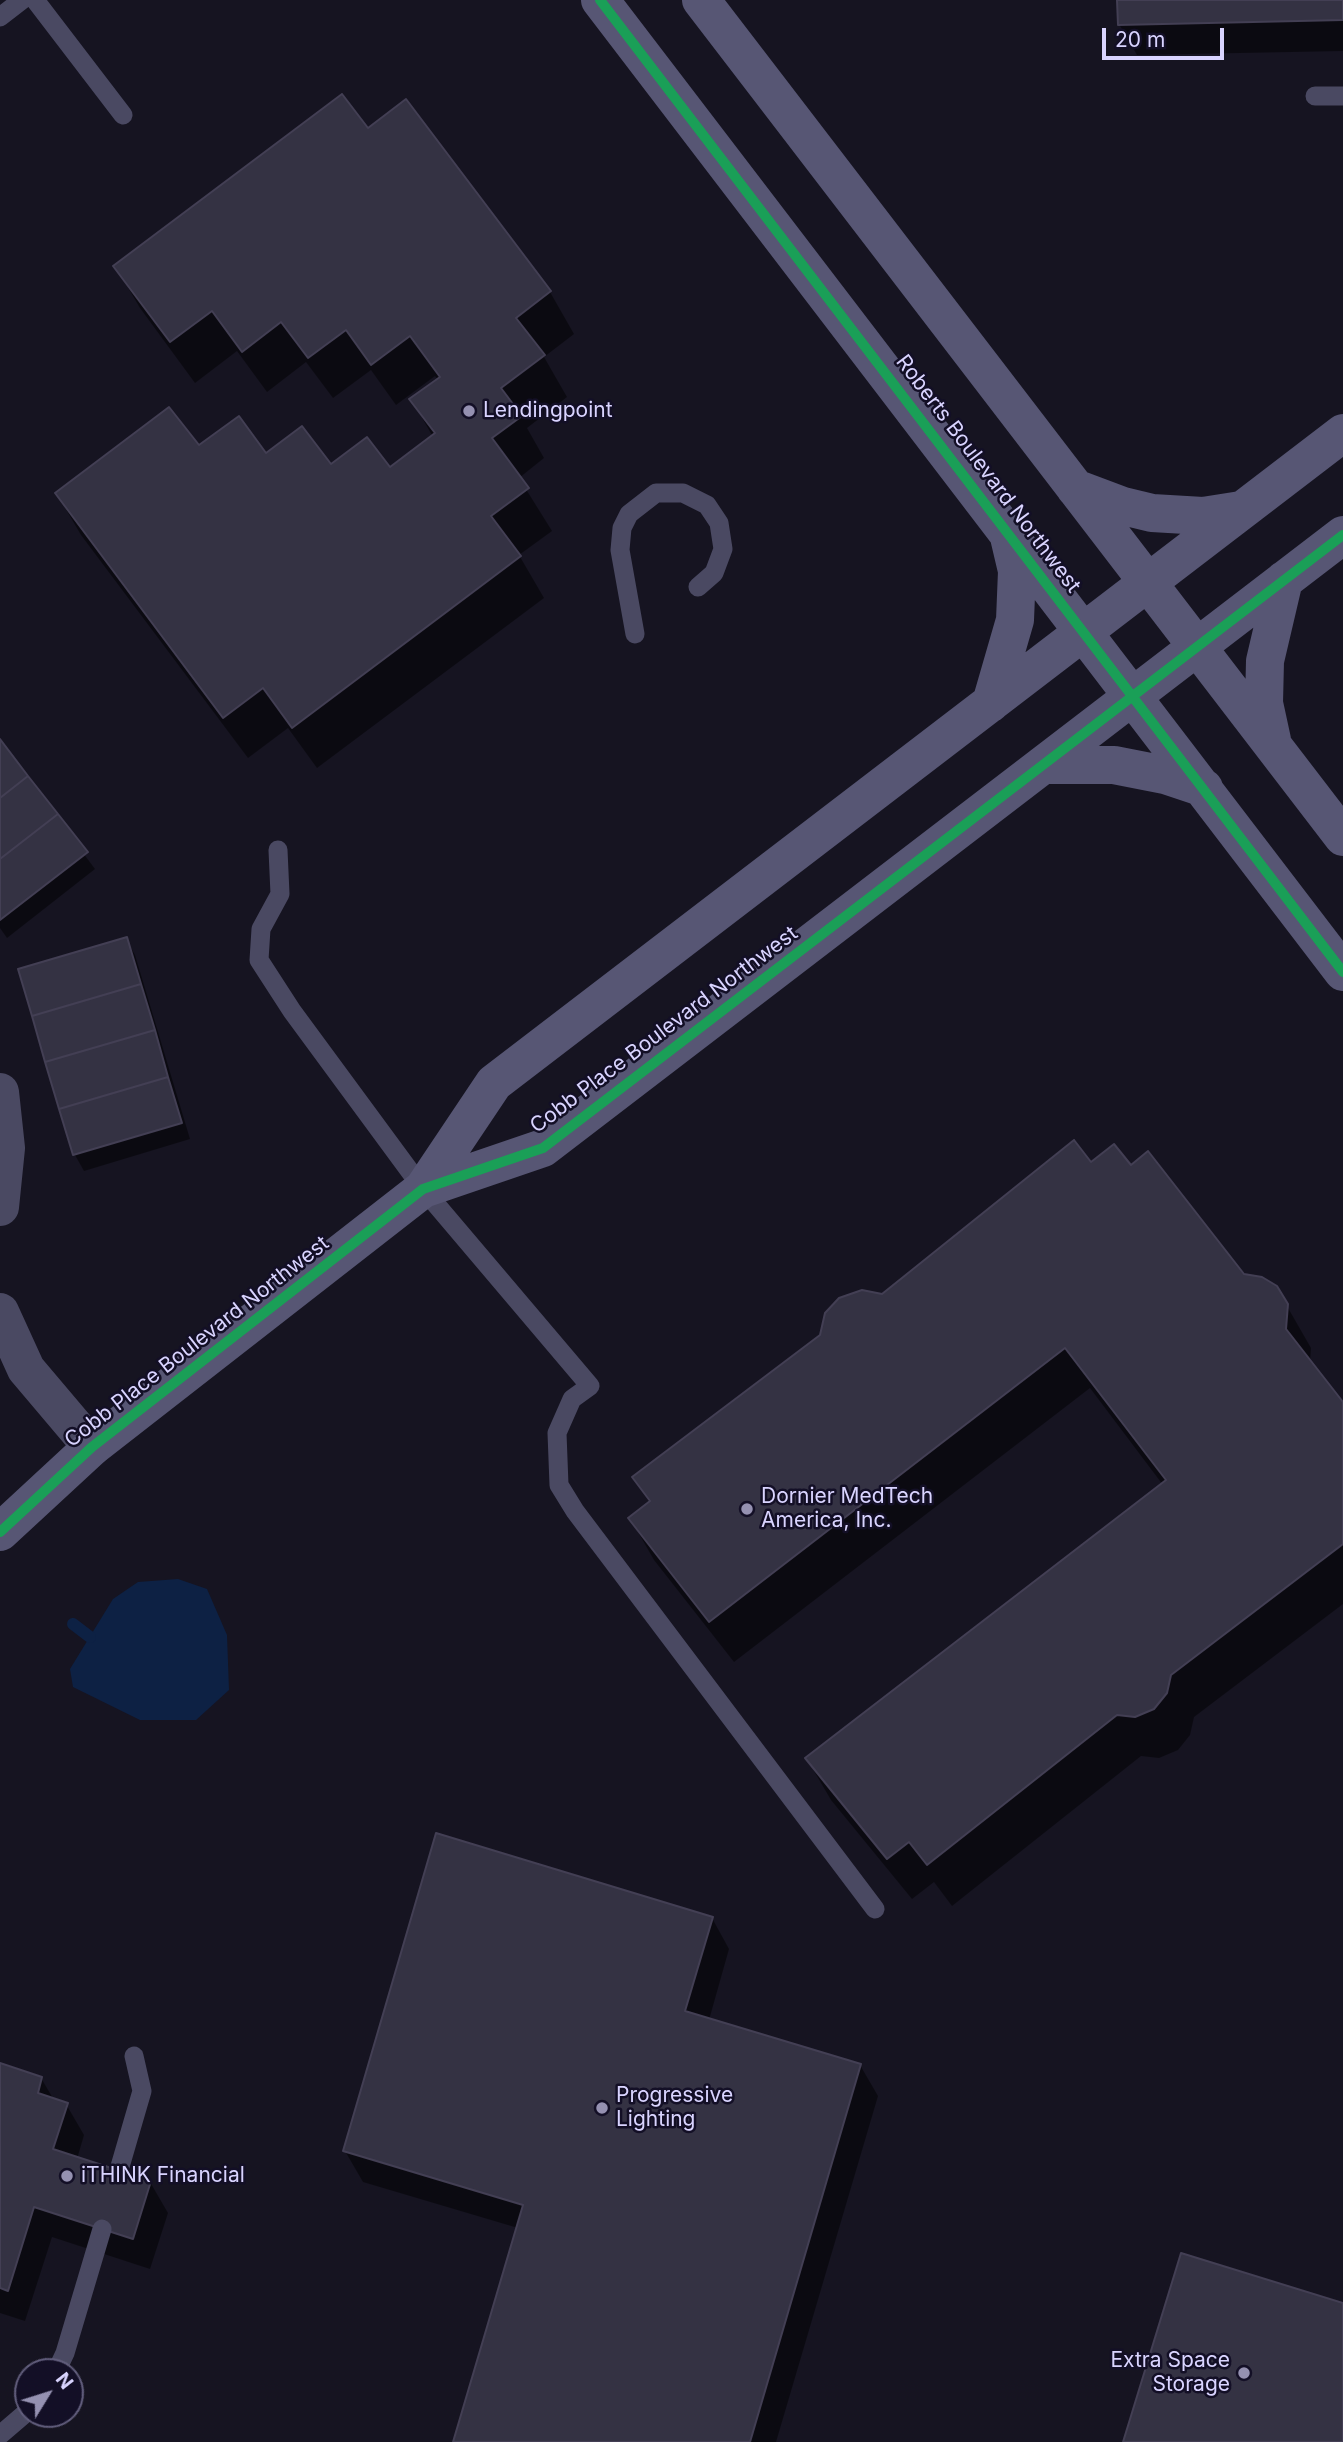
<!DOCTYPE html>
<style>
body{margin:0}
#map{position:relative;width:1343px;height:2442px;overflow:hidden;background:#161421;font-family:Inter,sans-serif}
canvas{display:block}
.north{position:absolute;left:14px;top:2358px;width:70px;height:70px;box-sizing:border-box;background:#130f26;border:2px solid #625e7d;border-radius:50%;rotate:52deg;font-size:19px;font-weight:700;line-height:28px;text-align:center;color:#d9d4ff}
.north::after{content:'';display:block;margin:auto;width:24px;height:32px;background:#9591b1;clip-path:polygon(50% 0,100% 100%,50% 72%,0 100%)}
.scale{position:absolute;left:1102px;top:28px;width:122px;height:32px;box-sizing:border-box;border:4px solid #d9d4ff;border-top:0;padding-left:9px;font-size:21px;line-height:24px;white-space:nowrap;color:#d9d4ff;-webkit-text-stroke:5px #130f26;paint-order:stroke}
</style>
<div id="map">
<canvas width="1343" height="2442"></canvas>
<div class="north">N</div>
<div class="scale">20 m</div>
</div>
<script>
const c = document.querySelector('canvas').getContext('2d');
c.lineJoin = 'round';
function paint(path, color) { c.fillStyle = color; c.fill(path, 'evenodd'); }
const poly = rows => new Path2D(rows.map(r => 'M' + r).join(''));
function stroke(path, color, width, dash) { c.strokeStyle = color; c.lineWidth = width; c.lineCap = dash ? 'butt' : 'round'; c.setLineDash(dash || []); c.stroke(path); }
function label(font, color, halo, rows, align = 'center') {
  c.font = font + ' Inter,sans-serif'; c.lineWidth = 5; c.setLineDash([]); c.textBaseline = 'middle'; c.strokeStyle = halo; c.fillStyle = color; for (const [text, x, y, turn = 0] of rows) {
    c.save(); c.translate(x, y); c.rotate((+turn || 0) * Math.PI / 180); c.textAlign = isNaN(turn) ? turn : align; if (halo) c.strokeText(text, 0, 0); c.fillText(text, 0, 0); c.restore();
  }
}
paint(poly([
 [178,1579,207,1589,227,1635,229,1690,196,1720,140,1720,73,1687,70,1669,113,1599,138,1582]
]), '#0d2144');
paint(poly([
 [1119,0,1343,0,1343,51,1137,55,1119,24],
 [406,101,550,292,574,334,544,357,567,397,527,428,544,458,519,478,552,531,519,555,544,598,317,768,288,728,248,758,81,535,57,494,199,448,331,467,390,469,433,437,412,400,438,380,435,376,396,405,371,370,333,398,306,362,267,392,237,351,195,383,140,308,116,267,368,130],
 [0,742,95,869,7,938,0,928],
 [126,939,135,955,190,1139,84,1171,75,1155,20,970],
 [1091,1165,1130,1167,1243,1276,1276,1287,1311,1348,1310,1362,1343,1405,1343,1604,1194,1717,1190,1735,1178,1750,1159,1758,1141,1756,952,1906,934,1882,912,1899,831,1800,807,1759,1163,1485,1090,1388,734,1662,654,1560,630,1518,650,1503,635,1477,882,1296],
 [712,1918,729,1949,709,2020,860,2065,878,2096,776,2442,454,2442,518,2228,363,2182,345,2151],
 [0,2065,41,2078,54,2100,66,2104,84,2135,77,2159,150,2182,168,2213,150,2269,52,2237,25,2321,0,2313]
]), '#0007');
stroke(poly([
 [73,1624,90,1637]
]), '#0d2144', 12);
const building = poly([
 [1117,0,1343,0,1343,20,1118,25,1117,0],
 [342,94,368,128,406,99,551,291,516,318,545,355,501,388,522,416,492,438,529,488,491,516,521,556,292,728,263,688,223,718,55,493,169,407,199,445,239,416,266,453,302,426,331,464,367,437,390,467,435,433,409,399,440,377,410,336,371,365,346,330,308,358,281,322,242,352,212,311,170,342,113,266,342,94],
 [0,739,28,776,0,798,0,739],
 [28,776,58,814,0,859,0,798,28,776],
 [58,814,88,852,0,920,0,859,58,814],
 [127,937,141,984,32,1016,18,969,127,937],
 [141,984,155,1030,45,1062,32,1016,141,984],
 [155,1030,168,1077,59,1109,45,1062,155,1030],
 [168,1077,182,1123,73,1155,59,1109,168,1077],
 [1074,1140,1091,1162,1114,1144,1131,1165,1148,1151,1244,1274,1262,1277,1277,1286,1288,1304,1286,1329,1343,1402,1343,1544,1171,1675,1167,1693,1154,1709,1135,1717,1117,1715,927,1865,909,1842,887,1859,805,1758,1166,1480,1065,1348,709,1622,628,1518,650,1501,632,1477,820,1335,825,1313,839,1298,862,1290,882,1294,1074,1140],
 [436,1833,713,1917,685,2011,861,2064,750,2442,453,2442,523,2205,343,2151,436,1833],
 [0,2063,42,2077,38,2093,68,2103,53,2149,151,2181,133,2239,34,2207,8,2291,0,2288,0,2063],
 [1181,2253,1343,2303,1343,2442,1123,2442,1181,2253]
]);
paint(building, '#343243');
stroke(building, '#433f54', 2);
stroke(poly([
 [35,0,123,115],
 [0,17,22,0],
 [1315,96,1343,96],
 [635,634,620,550,622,528,629,514,656,493,683,493,707,505,719,523,723,549,714,573,698,587],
 [278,850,280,894,261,929,259,960,292,1011,423,1189,590,1386,572,1399,557,1433,559,1485,575,1511,875,1909],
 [119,2170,142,2091,134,2056],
 [56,2372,65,2353,102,2229],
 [0,2435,28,2411]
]), '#4a4962', 19);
stroke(poly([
 [0,1092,6,1148,0,1207],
 [0,1312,26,1369,92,1447]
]), '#4a4962', 38);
stroke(poly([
 [600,0,1343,972],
 [701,0,1343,837],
 [1075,488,1123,506,1152,513,1203,516,1241,510],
 [991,703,1015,620,1017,571,1009,537],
 [1272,740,1264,703,1265,661,1284,580],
 [1043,765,1114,765,1165,775,1204,788],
 [423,1189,494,1083,1343,433],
 [0,1532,92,1447,423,1189,543,1148,1343,535]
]), '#575674', 38);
stroke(poly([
 [600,0,1343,972],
 [0,1532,92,1447,423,1189,543,1148,1343,535]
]), '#1a9f57', 10);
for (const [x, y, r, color] of [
 [469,411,7,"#9591b1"],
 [747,1509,7,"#9591b1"],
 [602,2108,7,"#9591b1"],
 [67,2176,7,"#9591b1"],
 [1244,2373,7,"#9591b1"]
]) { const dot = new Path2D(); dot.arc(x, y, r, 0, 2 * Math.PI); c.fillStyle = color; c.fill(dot); stroke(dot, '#130f26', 2.5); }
label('21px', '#d9d4ff', '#130f26', [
 ["Lendingpoint",483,411],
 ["Dornier MedTech",761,1497],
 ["America, Inc.",761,1521],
 ["Progressive",616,2096],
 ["Lighting",616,2120],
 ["iTHINK Financial",81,2176],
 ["Extra Space",1230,2361,"right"],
 ["Storage",1230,2385,"right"]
], 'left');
label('21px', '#d9d4ff', '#130f26', [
 ["Roberts Boulevard Northwest",988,474,53],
 ["Cobb Place Boulevard Northwest",664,1030,-37],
 ["Cobb Place Boulevard Northwest",197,1342,-38]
]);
</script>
